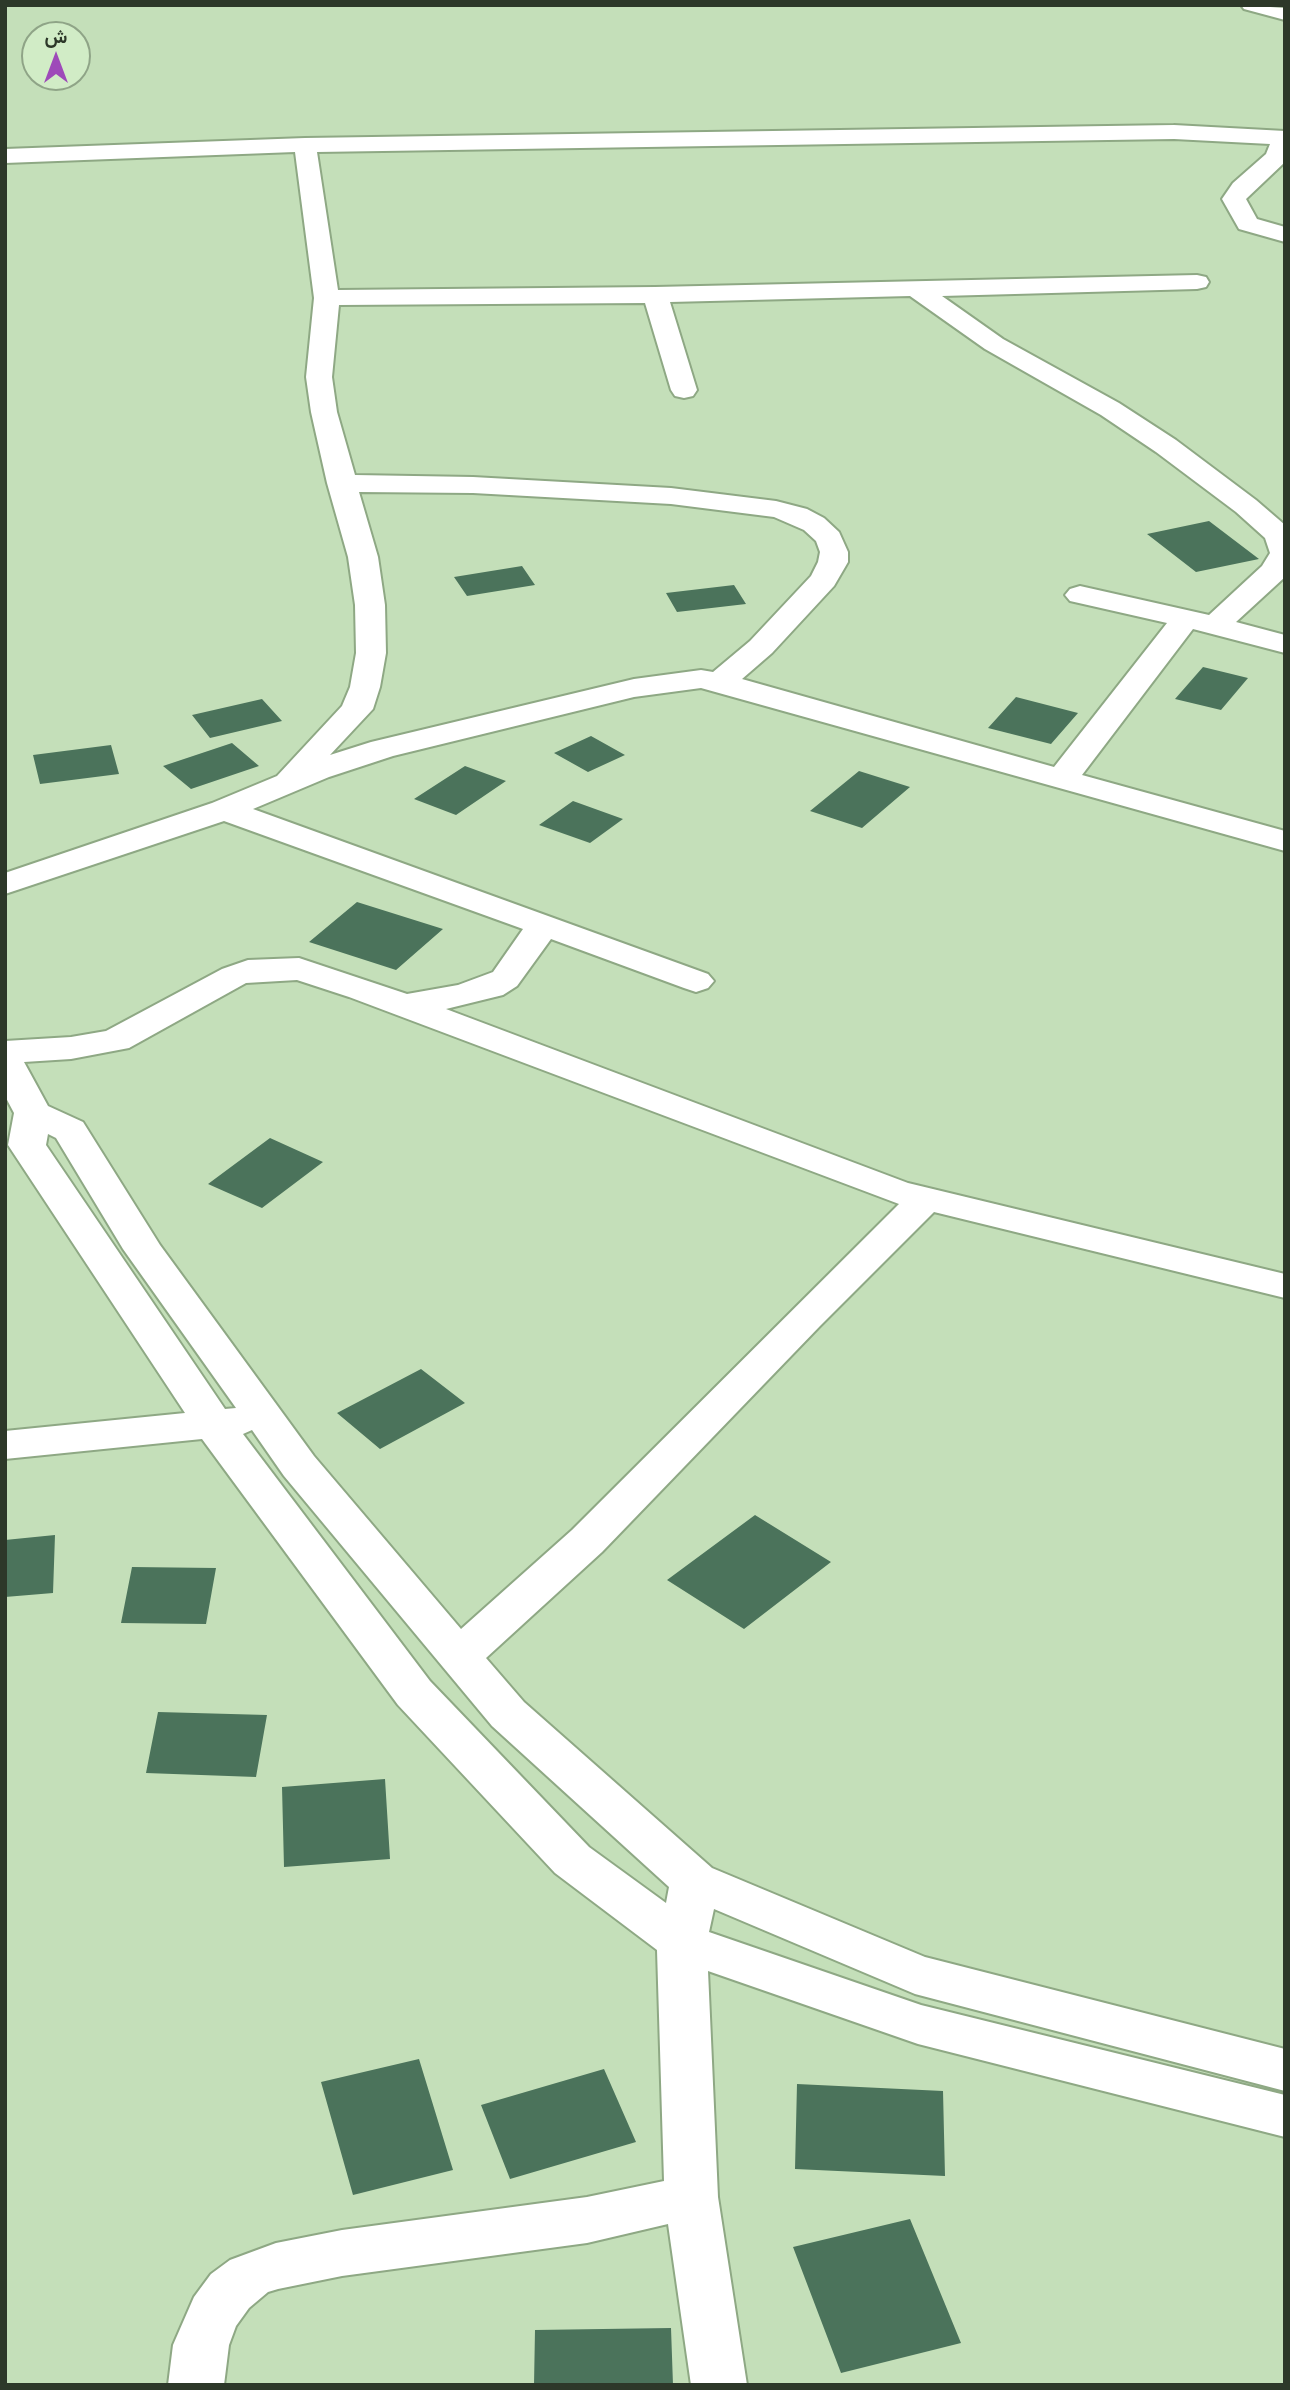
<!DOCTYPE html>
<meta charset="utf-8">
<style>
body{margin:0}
#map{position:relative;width:1290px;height:2390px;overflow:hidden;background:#c4dfb9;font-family:"Space Grotesk",Vazirmatn,sans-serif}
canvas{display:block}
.frame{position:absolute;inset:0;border:7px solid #2d3829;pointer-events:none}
.north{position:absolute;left:21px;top:21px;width:70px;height:70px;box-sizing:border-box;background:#d1ecc6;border:2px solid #8fa487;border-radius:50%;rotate:0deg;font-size:19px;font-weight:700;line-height:28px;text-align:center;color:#2d3829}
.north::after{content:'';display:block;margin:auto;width:24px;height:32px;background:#9e4ab9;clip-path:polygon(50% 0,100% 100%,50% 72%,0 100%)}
</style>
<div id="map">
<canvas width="1290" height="2390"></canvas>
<div class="frame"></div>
<div class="north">ش</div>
</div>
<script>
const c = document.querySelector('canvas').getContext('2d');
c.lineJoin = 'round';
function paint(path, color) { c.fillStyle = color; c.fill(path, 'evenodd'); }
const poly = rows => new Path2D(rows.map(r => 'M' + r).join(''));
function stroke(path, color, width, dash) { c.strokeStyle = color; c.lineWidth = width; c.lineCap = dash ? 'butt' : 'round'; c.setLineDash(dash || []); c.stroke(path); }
paint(poly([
 [1209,521,1259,559,1196,572,1147,534],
 [522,566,535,585,467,596,454,577],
 [734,585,746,604,677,612,666,593],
 [1203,667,1248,678,1221,710,1175,699],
 [1016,697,1078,713,1051,744,988,728],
 [262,699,282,721,210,738,192,715],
 [591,736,625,755,588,772,554,753],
 [232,743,259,766,191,789,163,766],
 [111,745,119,774,40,784,33,755],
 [465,766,506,781,456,815,414,799],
 [859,771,910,787,862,828,810,811],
 [573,801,623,819,590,843,539,825],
 [357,902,443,929,396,970,309,942],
 [270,1138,323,1162,262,1208,208,1184],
 [421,1369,465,1403,380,1449,337,1413],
 [755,1515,831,1562,744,1629,667,1580],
 [55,1535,53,1593,5,1597,5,1540],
 [132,1567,216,1568,206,1624,121,1623],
 [158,1712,267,1715,256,1777,146,1773],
 [385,1779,390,1859,284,1867,282,1787],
 [419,2059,453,2170,353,2195,321,2082],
 [604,2069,636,2142,510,2179,481,2105],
 [797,2084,943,2091,945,2176,795,2169],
 [910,2219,961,2343,841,2373,793,2247],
 [671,2328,673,2385,534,2385,535,2330]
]), '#4b735b');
const minor = poly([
 [1241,5,1285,8,1285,20,1244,9,1241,5],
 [1174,125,1285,131,1285,162,1246,199,1257,219,1285,227,1285,242,1239,229,1222,199,1233,183,1266,154,1270,144,1174,139,317,152,338,290,655,287,1197,275,1206,277,1209,282,1206,287,1197,289,942,296,1003,339,1119,403,1176,440,1256,500,1285,525,1285,577,1236,622,1285,635,1285,653,1193,629,1082,775,1285,831,1285,851,701,688,634,697,393,756,329,777,253,809,708,974,714,981,708,988,696,992,684,988,551,939,517,986,503,995,446,1009,908,1183,1285,1274,1285,1298,934,1212,820,1326,602,1552,486,1658,524,1702,712,1868,925,1957,1285,2049,1285,2091,915,1994,714,1909,709,1932,921,2005,1285,2095,1285,2137,918,2044,708,1971,718,2197,747,2385,691,2385,668,2224,587,2243,342,2276,278,2289,268,2292,249,2308,236,2326,229,2345,224,2385,168,2385,173,2345,194,2297,211,2274,230,2260,276,2243,342,2230,587,2197,664,2181,657,1950,555,1873,398,1705,202,1439,5,1459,5,1431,185,1413,8,1145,14,1113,5,1096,5,1041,71,1037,106,1031,222,969,248,960,299,958,407,994,458,985,493,972,523,929,224,821,5,894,5,873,212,803,277,776,342,706,350,687,356,653,355,605,348,557,327,483,311,412,306,377,314,298,295,152,5,163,5,149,305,138,1174,125],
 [910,296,985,349,1101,415,1156,452,1236,512,1265,538,1270,553,1262,566,1209,615,1080,586,1070,589,1065,595,1070,601,1167,623,1054,767,742,679,772,653,834,586,848,562,848,552,839,532,824,518,807,509,776,501,671,488,473,477,355,475,337,412,332,377,339,305,645,303,671,390,675,396,684,398,693,396,697,390,670,302,910,296],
 [359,492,473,493,671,504,774,517,804,530,816,541,820,552,818,562,811,576,750,641,713,672,701,670,634,679,371,742,330,755,373,709,380,687,386,653,385,605,378,557,359,492],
 [297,980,349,997,899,1204,572,1530,461,1629,314,1456,160,1245,83,1122,48,1106,24,1062,71,1059,129,1048,246,983,297,980],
 [48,1134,56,1138,123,1249,236,1408,225,1409,46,1145,48,1134],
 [252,1430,284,1476,492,1726,669,1887,666,1903,589,1847,430,1681,243,1434,252,1430]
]);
stroke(minor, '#8ea884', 4);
paint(minor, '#fff');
</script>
